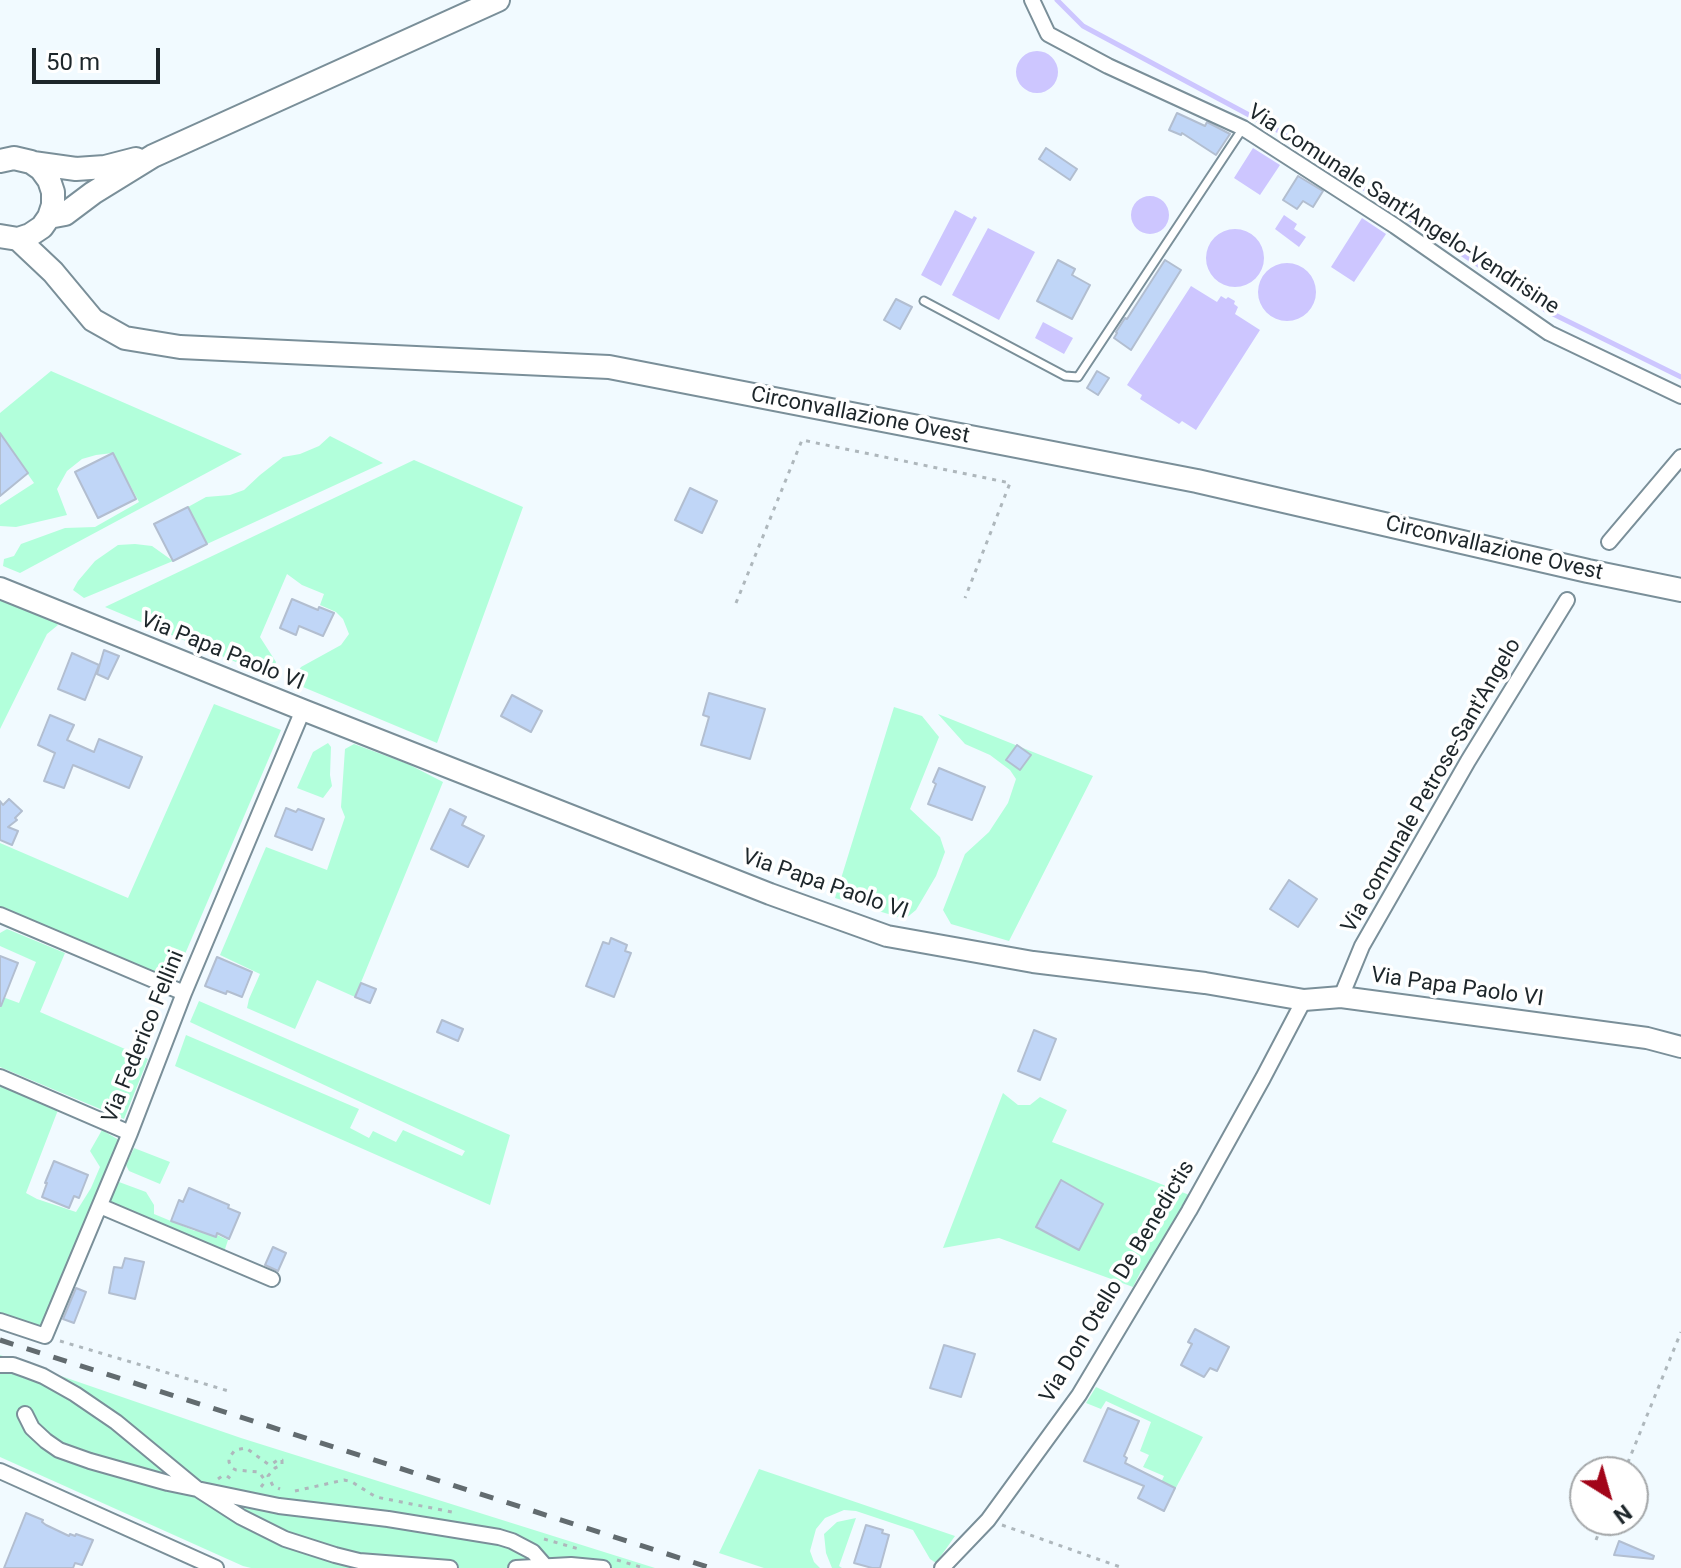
<!DOCTYPE html>
<style>
body{margin:0}
#map{position:relative;width:1681px;height:1568px;overflow:hidden;background:#f1faff;font-family:Roboto,sans-serif}
canvas{display:block}
.north{position:absolute;left:1569px;top:1456px;width:80px;height:80px;box-sizing:border-box;background:#fff;border:2px solid #a5a8aa;border-radius:50%;rotate:143deg;font-size:22px;font-weight:700;line-height:32px;text-align:center;color:#1d262a}
.north::after{content:'';display:block;margin:auto;width:28px;height:36px;background:#a20519;clip-path:polygon(50% 0,100% 100%,50% 72%,0 100%)}
.scale{position:absolute;left:32px;top:48px;width:128px;height:36px;box-sizing:border-box;border:4px solid #1d262a;border-top:0;padding-left:10px;font-size:24px;line-height:28px;white-space:nowrap;color:#1d262a;-webkit-text-stroke:6px #fff;paint-order:stroke}
</style>
<div id="map">
<canvas width="1681" height="1568"></canvas>
<div class="north">N</div>
<div class="scale">50 m</div>
</div>
<script>
const c = document.querySelector('canvas').getContext('2d');
c.lineJoin = 'round';
function paint(path, color) { c.fillStyle = color; c.fill(path, 'evenodd'); }
const poly = rows => new Path2D(rows.map(r => 'M' + r).join(''));
function stroke(path, color, width, dash) { c.strokeStyle = color; c.lineWidth = width; c.lineCap = dash ? 'butt' : 'round'; c.setLineDash(dash || []); c.stroke(path); }
function label(font, color, halo, rows, align = 'center') {
  c.font = font + ' Roboto,sans-serif'; c.lineWidth = 7; c.setLineDash([]); c.textBaseline = 'middle'; c.strokeStyle = halo; c.fillStyle = color; for (const [text, x, y, turn = 0] of rows) {
    c.save(); c.translate(x, y); c.rotate((+turn || 0) * Math.PI / 180); c.textAlign = isNaN(turn) ? turn : align; if (halo) c.strokeText(text, 0, 0); c.fillText(text, 0, 0); c.restore();
  }
}
paint(poly([
 [51,371,242,454,20,573,3,566,4,559,14,556,21,544,65,528,95,527,139,502,113,453,96,455,82,459,67,471,57,489,67,515,16,527,0,526,0,505,34,483,0,434,0,413],
 [330,436,383,463,207,544,188,507,206,497,230,495,244,490,260,475,283,457,300,454,319,446],
 [414,460,523,507,437,743,291,682,301,667,341,645,349,634,343,619,336,612,320,605,324,594,302,585,287,574,260,637,276,662,273,670,262,673,105,607],
 [135,544,152,546,173,561,84,598,73,590,78,581,95,561,118,545],
 [0,597,53,619,58,625,47,634,0,729],
 [214,704,281,730,173,982,0,908,0,843,128,898],
 [894,707,922,716,939,737,910,809,940,837,945,852,936,876,916,910,905,919,835,898],
 [938,714,1093,776,1009,941,951,924,943,910,965,854,989,832,1008,803,1016,779,1010,770,990,755,965,744],
 [328,743,331,747,330,775,332,786,323,798,297,788,313,752],
 [354,744,408,764,443,782,355,997,317,980,295,1029,247,1008,249,999,260,974,220,955,266,847,327,870,345,817,341,807,345,749],
 [7,929,65,953,40,1012,148,1059,124,1119,0,1067,0,996,19,1003,36,962,0,946,0,933],
 [199,1001,510,1135,490,1205,175,1066,186,1035,359,1109,350,1128,369,1138,373,1131,396,1142,403,1130,462,1156,465,1151,190,1022],
 [0,1086,58,1110,26,1193,37,1199,76,1212,91,1188,100,1167,90,1151,102,1130,119,1140,42,1328,0,1314],
 [1003,1093,1018,1105,1030,1105,1040,1097,1067,1110,1052,1142,1192,1196,1149,1268,1141,1271,1133,1287,999,1238,943,1248],
 [134,1148,170,1162,160,1184,129,1171,126,1165],
 [119,1182,146,1192,154,1205,154,1214,195,1231,198,1226,228,1240,224,1252,108,1203],
 [0,1355,241,1438,655,1568,251,1568,243,1566,0,1457],
 [1096,1387,1203,1437,1171,1497,1163,1494,1159,1487,1164,1476,1143,1467,1149,1455,1140,1451,1151,1422,1106,1401,1101,1409,1086,1403],
 [759,1469,955,1536,936,1563,930,1559,913,1530,856,1511,844,1510,825,1518,816,1529,810,1551,814,1562,820,1568,764,1568,719,1553],
 [856,1518,839,1566,842,1568,832,1568,826,1553,824,1534,837,1522]
]), '#b2ffdb');
paint(poly([
 '1016 72a21 21 0 1 1 42 0a21 21 0 1 1-42 0Z',
 [1253,148,1280,165,1260,195,1234,178],
 '1131 215a19 19 0 1 1 38 0a19 19 0 1 1-38 0Z',
 [955,210,972,219,974,216,977,218,941,286,921,275],
 [1284,215,1297,224,1294,229,1306,237,1299,247,1275,229],
 [1362,218,1386,234,1354,282,1331,267],
 [988,228,1035,252,999,320,952,295],
 '1206 258a29 29 0 1 1 58 0a29 29 0 1 1-58 0Z',
 '1258 292a29 29 0 1 1 58 0a29 29 0 1 1-58 0Z',
 [1191,286,1217,302,1221,296,1226,299,1228,297,1235,301,1234,304,1238,307,1235,314,1260,330,1196,430,1182,421,1179,424,1140,399,1142,395,1127,385],
 [1043,322,1073,338,1064,354,1035,338]
]), '#cdc6ff');
stroke(poly([
 [1057,0,1083,26,1279,131,1547,311,1681,377]
]), '#cdc6ff', 5);
const building = poly([
 [1177,113,1205,126,1207,122,1230,134,1216,155,1182,133,1181,135,1169,130,1177,113],
 [1046,148,1077,169,1070,180,1039,159,1046,148],
 [1298,176,1323,191,1313,207,1303,201,1297,209,1283,200,1298,176],
 [1058,260,1075,269,1072,275,1090,285,1072,319,1037,301,1058,260],
 [1165,260,1181,270,1131,350,1114,338,1117,333,1116,332,1125,318,1127,319,1165,260],
 [896,299,912,307,900,329,884,320,896,299],
 [1097,371,1109,378,1098,395,1087,388,1097,371],
 [0,433,28,473,0,496,0,433],
 [113,453,136,499,98,518,75,472,113,453],
 [690,488,717,501,702,533,675,520,690,488],
 [188,507,207,544,173,561,154,524,188,507],
 [292,599,318,610,319,607,334,613,323,636,299,626,296,635,280,628,292,599],
 [104,650,119,656,108,679,97,674,104,650],
 [72,653,99,665,85,700,58,689,72,653],
 [709,693,765,709,750,759,701,745,709,717,703,715,709,693],
 [512,695,542,711,531,732,501,716,512,695],
 [50,715,74,725,67,740,94,752,99,739,142,757,129,788,73,765,64,788,44,781,55,753,38,745,50,715],
 [1017,745,1031,755,1020,770,1006,760,1017,745],
 [939,768,985,787,972,820,928,804,936,784,933,782,939,768],
 [9,799,22,811,15,818,17,820,8,827,18,831,12,845,0,840,0,801,3,805,9,799],
 [286,808,296,812,298,809,324,819,312,850,275,836,286,808],
 [450,809,466,817,462,825,484,836,468,867,431,849,450,809],
 [1289,880,1317,899,1298,927,1270,909,1289,880],
 [611,938,627,945,625,951,631,953,614,997,586,986,603,942,609,944,611,938],
 [0,956,18,963,1,1006,0,1006,0,956],
 [217,957,252,972,242,997,227,991,226,994,205,986,217,957],
 [361,983,376,989,370,1003,355,997,361,983],
 [442,1020,463,1029,458,1041,437,1032,442,1020],
 [1034,1030,1056,1039,1040,1080,1018,1071,1034,1030],
 [54,1161,88,1175,79,1198,74,1196,69,1208,42,1197,47,1183,45,1183,54,1161],
 [1061,1180,1103,1204,1079,1250,1036,1227,1061,1180],
 [189,1188,229,1205,228,1208,240,1213,229,1239,217,1233,216,1237,171,1221,179,1200,183,1202,189,1188],
 [273,1247,286,1253,278,1271,265,1265,273,1247],
 [125,1258,144,1262,135,1299,109,1293,114,1267,122,1268,125,1258],
 [76,1288,86,1292,74,1323,63,1319,76,1288],
 [1195,1329,1229,1347,1217,1371,1210,1368,1204,1377,1181,1365,1192,1344,1188,1342,1195,1329],
 [944,1345,975,1354,961,1397,930,1388,944,1345],
 [1108,1408,1139,1421,1124,1456,1127,1458,1125,1463,1175,1488,1164,1511,1138,1498,1144,1486,1084,1461,1108,1408],
 [26,1513,43,1520,42,1522,46,1525,69,1536,70,1534,75,1536,76,1534,93,1540,82,1565,75,1563,73,1568,4,1568,26,1513],
 [866,1525,883,1530,882,1533,889,1535,880,1568,872,1568,854,1563,866,1525],
 [1619,1541,1654,1556,1653,1559,1614,1555,1619,1541]
]);
paint(building, '#c0d6f7');
stroke(building, '#b2bed0', 2);
const lane = poly([
 [924,301,1065,376,1078,377,1243,128]
]);
const street = poly([
 [1032,0,1048,34,1108,66,1243,128,1395,226,1549,333,1681,396],
 [1609,542,1681,457],
 [0,915,184,993],
 [1341,997,1362,946,1468,761,1567,600],
 [0,1077,130,1133],
 [100,1206,272,1279],
 [0,1321,45,1336,130,1133,184,993,303,710],
 [0,1365,13,1365,27,1370,43,1376,75,1394,116,1422,196,1488,241,1517,285,1539,335,1555,359,1561,450,1568],
 [25,1414,32,1428,46,1441,59,1450,90,1461,168,1483,279,1506,388,1519,499,1537,512,1541,533,1552,547,1568],
 [0,1471,216,1568],
 [516,1568,571,1565,603,1568],
 [942,1568,988,1520,1079,1395,1189,1211,1263,1078,1304,1000]
]);
const secondary = poly([
 [0,588,303,710,770,894,887,936,1033,962,1205,983,1304,1000,1341,997,1647,1038,1681,1047]
]);
const primary = poly([
 [0,161,14,158,31,162,41,169,49,180,53,192,53,205,49,217,42,227,30,235,18,239,0,236],
 [33,163,76,169,105,167,136,159],
 [49,217,65,214,93,193,153,156,498,0],
 [18,239,53,272,93,320,125,338,180,347,609,367,1197,481,1588,571,1681,590]
]);
stroke(lane, '#7a8f99', 11);
stroke(street, '#7a8f99', 18);
stroke(secondary, '#7a8f99', 24);
stroke(primary, '#7a8f99', 26);
stroke(poly([
 [736,603,802,440,1010,483,965,598],
 [60,1341,232,1392],
 [1624,1472,1681,1332],
 [218,1479,222,1476,227,1476,235,1482],
 [261,1487,264,1483,264,1479,259,1472,236,1470,232,1468,229,1462,229,1458,235,1450,246,1448,268,1464,272,1464,279,1459,282,1460,282,1465,275,1468,268,1476,273,1486,280,1489],
 [295,1491,344,1480,352,1482,376,1497,452,1512],
 [1002,1525,1123,1568],
 [544,1539,579,1549],
 [1596,1540,1604,1520],
 [617,1560,644,1568]
]), '#aeb7bc', 3, [4, 6]);
stroke(lane, '#fff', 7);
stroke(street, '#fff', 14);
stroke(secondary, '#fff', 20);
stroke(primary, '#fff', 22);
stroke(poly([
 [0,1340,711,1568]
]), '#626b6f', 5, [14, 14]);
label('22px', '#1d262a', '#fff', [
 ["Via Comunale Sant'Angelo-Vendrisine",1403,210,33],
 ["Circonvallazione Ovest",860,416,11],
 ["Circonvallazione Ovest",1494,549,13],
 ["Via Papa Paolo VI",222,652,22],
 ["Via comunale Petrose-Sant'Angelo",1432,786,-60],
 ["Via Papa Paolo VI",825,885,19],
 ["Via Papa Paolo VI",1457,988,8],
 ["Via Federico Fellini",144,1037,-68],
 ["Via Don Otello De Benedictis",1118,1282,-59]
]);
</script>
